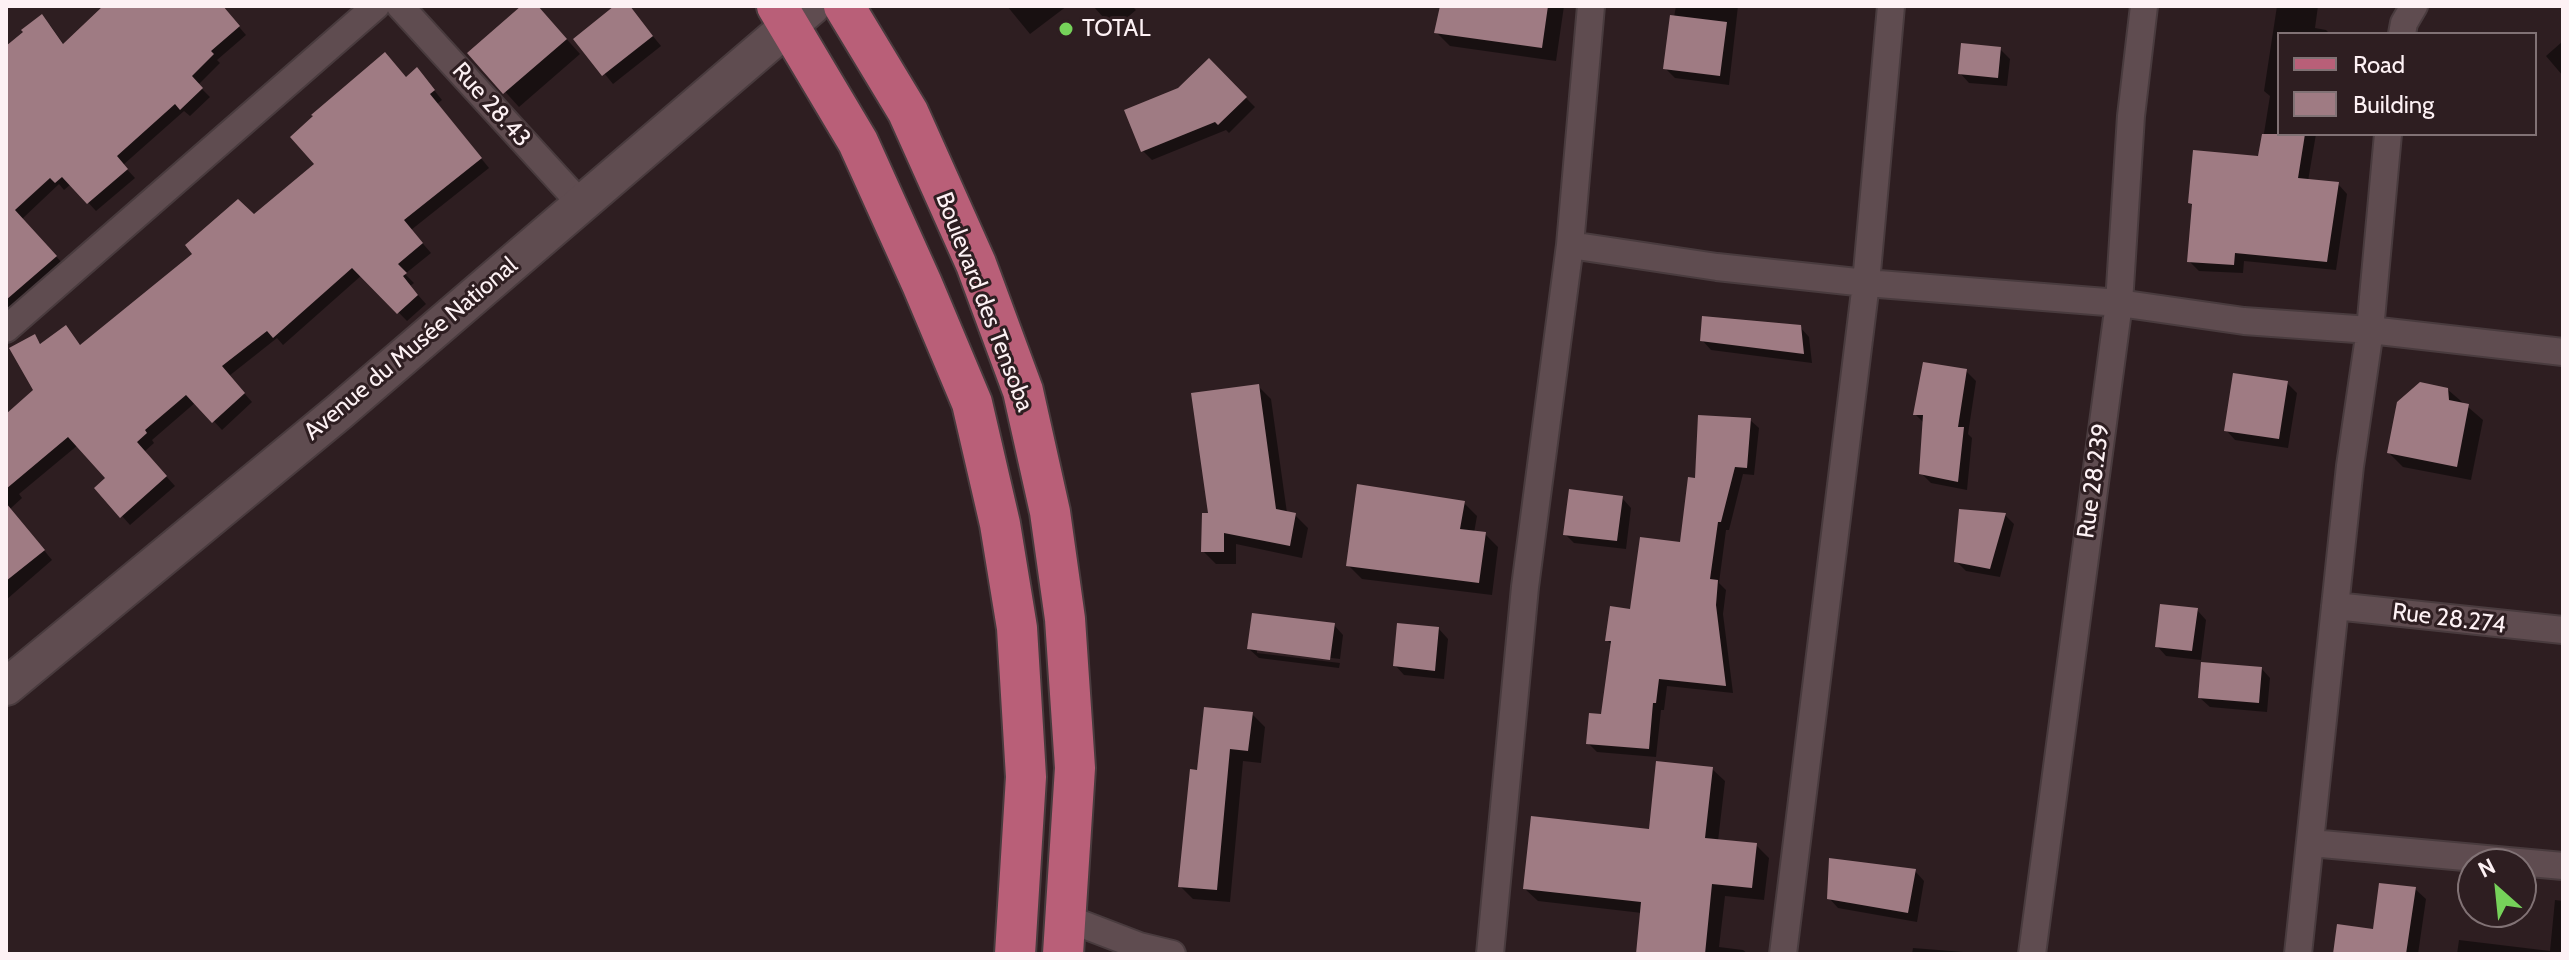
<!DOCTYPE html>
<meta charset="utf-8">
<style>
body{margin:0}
#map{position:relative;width:2569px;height:960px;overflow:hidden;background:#2e1e21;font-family:Cabin,sans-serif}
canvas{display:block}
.frame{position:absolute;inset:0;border:8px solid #fdf1f4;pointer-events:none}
.legend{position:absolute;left:2277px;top:32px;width:260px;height:104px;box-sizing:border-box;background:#2e1e21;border:2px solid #817275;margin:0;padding:10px 14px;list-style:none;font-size:24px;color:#fdf1f4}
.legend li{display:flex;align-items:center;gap:16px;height:40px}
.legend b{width:40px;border:2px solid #817275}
.north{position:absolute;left:2457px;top:848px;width:80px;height:80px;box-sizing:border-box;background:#2e1e21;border:2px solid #817275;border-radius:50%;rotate:333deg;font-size:22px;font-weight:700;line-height:32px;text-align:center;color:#fdf1f4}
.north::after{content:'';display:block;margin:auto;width:28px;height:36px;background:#76d25a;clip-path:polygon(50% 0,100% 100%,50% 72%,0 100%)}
</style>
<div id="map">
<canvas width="2569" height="960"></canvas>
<div class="frame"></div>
<ul class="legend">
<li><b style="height:10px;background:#b95f78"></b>Road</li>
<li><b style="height:22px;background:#9f7b83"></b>Building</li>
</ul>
<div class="north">N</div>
</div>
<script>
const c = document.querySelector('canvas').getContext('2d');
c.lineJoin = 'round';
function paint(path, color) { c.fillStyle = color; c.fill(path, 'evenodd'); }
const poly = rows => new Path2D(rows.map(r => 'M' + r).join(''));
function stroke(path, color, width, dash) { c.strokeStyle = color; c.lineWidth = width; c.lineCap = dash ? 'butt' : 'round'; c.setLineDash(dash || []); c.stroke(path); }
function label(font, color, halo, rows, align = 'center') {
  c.font = font + ' Cabin,sans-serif'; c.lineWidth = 6; c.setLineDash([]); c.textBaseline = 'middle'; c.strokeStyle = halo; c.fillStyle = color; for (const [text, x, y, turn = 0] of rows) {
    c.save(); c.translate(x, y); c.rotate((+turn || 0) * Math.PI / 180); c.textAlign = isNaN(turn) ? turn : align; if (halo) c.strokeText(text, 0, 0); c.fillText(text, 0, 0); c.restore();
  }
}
paint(poly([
 [106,6,221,6,246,35,217,60,220,63,198,85,210,97,190,116,184,111,123,165,135,178,96,211,71,184,64,190,59,184,22,219,64,265,6,316,6,48,50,25,64,45],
 [524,6,537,6,580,54,519,107,470,53],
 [617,6,628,6,661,46,613,84,576,39],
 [1007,6,1067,6,1030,34],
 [1093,6,1132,6,1136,10,1114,29],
 [1442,6,1564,6,1556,61,1450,46,1436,32],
 [1676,6,1738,6,1729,85,1675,78,1665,68],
 [2277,6,2318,6,2315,28,2326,30,2330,34,2279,34,2279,134,2316,134,2308,181,2338,184,2347,194,2336,270,2244,261,2243,273,2199,271,2189,261,2193,206,2190,203,2260,158,2270,96,2264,91],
 [2563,41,2563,76,2546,56],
 [2000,49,2010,59,2007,86,1969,83,1960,73],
 [1209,61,1255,107,1229,133,1226,130,1152,160,1143,151,1180,89],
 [406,79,425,79,442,100,437,104,489,168,411,230,431,253,405,274,414,283,410,286,426,304,407,321,362,275,283,345,277,338,229,376,252,402,222,430,196,402,152,440,154,443,144,452,175,486,130,525,122,516,108,479,78,445,19,494,22,498,10,509,52,560,6,600,6,417,35,391,34,337,42,345,66,328,81,346,254,217,317,165],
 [1800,327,1809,337,1812,363,1711,350,1702,340],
 [1966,371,1976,381,1968,434,1972,438,1967,490,1931,483,1921,473,1924,423,1915,414],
 [2287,383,2297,393,2288,448,2235,440,2226,430],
 [1258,386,1271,399,1287,513,1295,515,1308,528,1302,558,1236,544,1236,564,1216,564,1203,551,1210,515],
 [2447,389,2483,420,2471,480,2403,467,2389,453],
 [1750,420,1759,428,1754,475,1743,474,1729,530,1726,530,1719,583,1726,590,1723,614,1733,693,1667,686,1664,710,1661,710,1656,757,1597,752,1588,743,1603,716,1612,645,1607,640,1682,545,1697,480],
 [1622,498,1631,508,1626,549,1574,543,1565,534],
 [1464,503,1477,516,1474,533,1485,534,1498,547,1492,595,1362,579,1349,566],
 [2005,515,2014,524,2000,577,1966,571,1956,561],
 [2197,610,2206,620,2201,660,2166,656,2157,646],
 [1334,625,1343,635,1340,659,1257,649,1257,653,1340,663,1339,668,1259,658,1249,649],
 [1439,629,1448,639,1444,679,1404,675,1395,665],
 [2261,668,2270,678,2267,712,2210,707,2200,698],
 [1252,714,1265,727,1261,763,1243,761,1230,902,1193,899,1180,886,1199,772],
 [1712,769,1725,781,1718,841,1756,845,1769,858,1764,900,1725,896,1719,947,1743,950,1748,954,1638,954,1642,913,1538,901,1525,889,1651,831],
 [1915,871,1924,881,1917,922,1838,908,1829,898],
 [2415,889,2426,899,2418,954,2335,954,2375,932],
 [2555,900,2563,901,2563,954,2457,954,2459,940,2550,951],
 [1913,948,1976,953,1977,954,1912,954]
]), '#0007');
paint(poly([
 [103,6,223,6,240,26,211,51,214,54,192,76,203,88,180,110,175,104,117,156,128,169,87,204,62,177,55,183,50,178,15,210,57,256,6,300,6,46,23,32,21,30,42,14,63,44],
 [521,6,538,6,567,39,503,94,467,53],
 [614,6,630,6,653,36,602,76,573,39],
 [1440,6,1548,6,1542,48,1434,33],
 [1670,15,1727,22,1720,76,1663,69],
 [1961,43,2001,47,1998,78,1958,74],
 [385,52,406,77,417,67,435,90,430,94,482,158,404,220,423,243,398,264,407,273,403,276,418,295,397,314,352,268,273,338,267,331,222,366,245,393,212,423,186,395,145,430,147,433,137,442,167,476,120,518,94,488,105,478,68,437,6,489,6,414,33,390,9,348,35,334,40,344,66,325,80,345,192,254,185,245,238,199,254,214,314,164,290,137,313,116,311,115],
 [1209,58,1247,97,1218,125,1215,122,1141,152,1124,110,1178,88],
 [2262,134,2305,134,2298,178,2339,182,2327,262,2235,253,2234,265,2187,262,2192,204,2188,203,2193,150,2258,156],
 [1702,316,1801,325,1804,354,1700,341],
 [1923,362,1967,369,1958,427,1964,427,1958,482,1919,474,1923,415,1913,415],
 [2233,373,2288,381,2279,439,2224,431],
 [2420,382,2448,388,2449,400,2469,404,2457,467,2387,453,2397,402],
 [1259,384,1276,509,1296,513,1290,546,1224,533,1224,552,1201,552,1202,513,1208,513,1191,393],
 [1698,415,1751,418,1747,468,1735,467,1721,522,1718,522,1710,579,1718,580,1716,605,1726,686,1659,679,1656,703,1653,703,1649,749,1586,744,1589,713,1601,714,1611,641,1605,641,1610,606,1630,609,1640,537,1680,542,1688,477,1695,478],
 [1357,484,1465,501,1460,529,1486,532,1479,583,1346,566],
 [1569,489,1623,496,1617,541,1563,535],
 [6,503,45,550,6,581],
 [1959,509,2006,513,1990,569,1954,562],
 [2160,604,2198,608,2192,651,2155,647],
 [1252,613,1335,623,1330,660,1247,649],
 [1397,623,1439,627,1435,671,1393,666],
 [2201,662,2262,667,2259,703,2198,698],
 [1204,707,1253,712,1248,751,1230,749,1217,890,1178,887,1190,769,1197,770],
 [1656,761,1713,767,1705,838,1757,843,1752,888,1712,884,1705,954,1636,954,1641,902,1523,889,1531,816,1649,829],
 [1829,858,1916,869,1908,913,1827,899],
 [2379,883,2416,887,2406,954,2333,954,2337,924,2373,929]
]), '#9f7b83');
const street = poly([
 [400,6,581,204],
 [2402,34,2404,23,2414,6],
 [1570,245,1717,267,1866,283,2119,303,2244,321,2370,330,2563,352],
 [6,329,376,6],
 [2335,606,2563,630],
 [2311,843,2563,866],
 [1066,918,1139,946,1172,954],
 [1490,954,1525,587,1570,245,1591,6],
 [1783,954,1866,283,1891,6],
 [2032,954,2119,303,2131,116,2144,6],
 [2298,954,2350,466,2370,330,2388,134]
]);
const secondary = poly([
 [6,687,339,412,812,6]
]);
const primary = poly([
 [777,6,858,142,922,284,972,403,1000,524,1017,628,1026,777,1015,954],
 [844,6,908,112,976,264,1023,391,1050,512,1065,619,1075,768,1063,954]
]);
stroke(street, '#493b3e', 30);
stroke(secondary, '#493b3e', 40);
stroke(primary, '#493b3e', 44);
stroke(street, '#5f4c50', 26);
stroke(secondary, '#5f4c50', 36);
stroke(primary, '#b95f78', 40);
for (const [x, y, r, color] of [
 [1066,29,8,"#76d25a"]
]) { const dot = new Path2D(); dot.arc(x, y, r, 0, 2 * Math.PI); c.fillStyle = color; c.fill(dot); stroke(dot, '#2e1e21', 3); }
label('24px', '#fdf1f4', '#2e1e21', [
 ["TOTAL",1082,29]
], 'left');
label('24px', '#fdf1f4', '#2e1e21', [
 ["Rue 28.43",491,105,48],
 ["Boulevard des Tensoba",984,302,69],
 ["Avenue du Musée National",411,349,-40],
 ["Rue 28.239",2094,481,-82],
 ["Rue 28.274",2449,619,7]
]);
</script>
